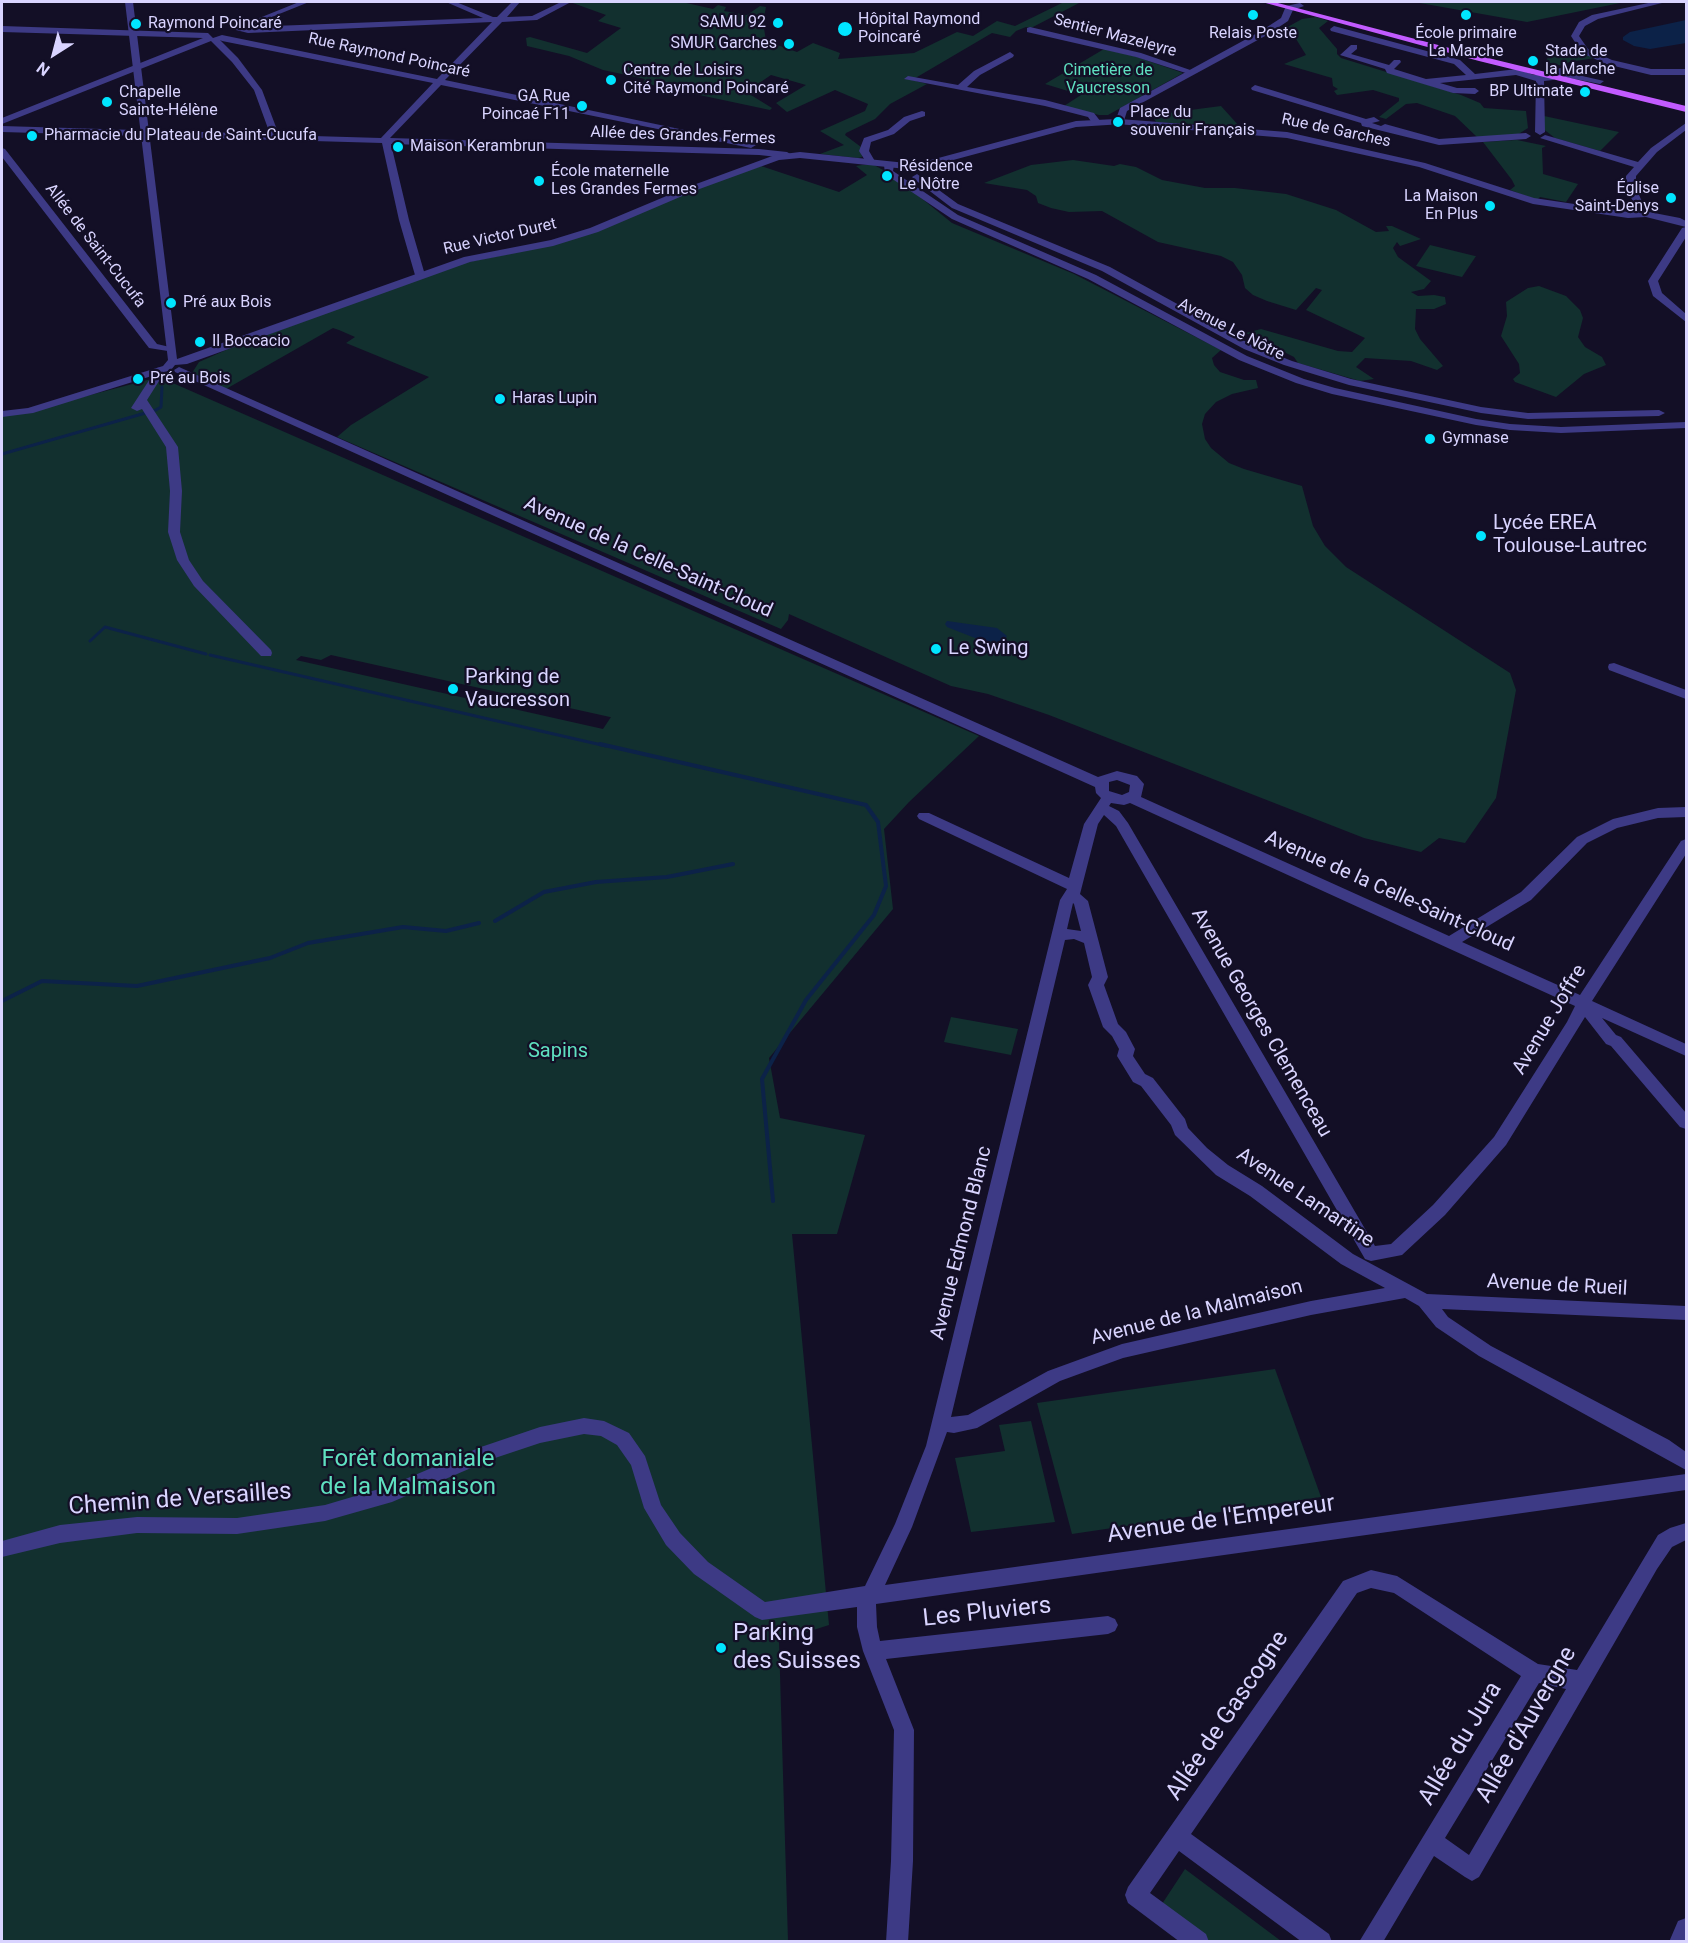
<!DOCTYPE html>
<meta charset="utf-8">
<style>
body{margin:0}
#map{position:relative;width:1688px;height:1943px;overflow:hidden;background:#130f26;font-family:Roboto,sans-serif}
canvas{display:block}
.frame{position:absolute;inset:0;border:3px solid #d9d4ff;pointer-events:none}
.north{position:absolute;left:24px;top:24px;width:60px;height:60px;-webkit-text-stroke:4px #130f26;paint-order:stroke;rotate:216deg;font-size:16px;font-weight:700;line-height:24px;text-align:center;color:#d9d4ff}
.north::after{content:'';display:block;margin:auto;width:21px;height:27px;background:#d9d4ff;clip-path:polygon(50% 0,100% 100%,50% 72%,0 100%)}
</style>
<div id="map">
<canvas width="1688" height="1943"></canvas>
<div class="frame"></div>
<div class="north">N</div>
</div>
<script>
const c = document.querySelector('canvas').getContext('2d');
c.lineJoin = 'round';
function paint(path, color) { c.fillStyle = color; c.fill(path, 'evenodd'); }
const poly = rows => new Path2D(rows.map(r => 'M' + r).join(''));
function stroke(path, color, width, dash) { c.strokeStyle = color; c.lineWidth = width; c.lineCap = dash ? 'butt' : 'round'; c.setLineDash(dash || []); c.stroke(path); }
function label(font, color, halo, rows, align = 'center') {
  c.font = font + ' Roboto,sans-serif'; c.lineWidth = 4.5; c.setLineDash([]); c.textBaseline = 'middle'; c.strokeStyle = halo; c.fillStyle = color; for (const [text, x, y, turn = 0] of rows) {
    c.save(); c.translate(x, y); c.rotate((+turn || 0) * Math.PI / 180); c.textAlign = isNaN(turn) ? turn : align; if (halo) c.strokeText(text, 0, 0); c.fillText(text, 0, 0); c.restore();
  }
}
paint(poly([
 [570,2,682,2,713,9,718,5,726,7,724,11,747,15,760,6,766,7,763,22,766,41,797,52,813,43,840,53,838,59,914,53,957,32,973,36,997,21,1015,26,1064,2,1081,2,1031,28,1026,27,1016,31,1010,37,992,33,912,80,927,84,890,104,875,119,846,133,845,135,861,147,862,157,858,158,820,154,844,145,820,131,865,111,868,104,835,90,787,112,776,103,806,85,771,75,746,92,772,108,770,110,643,83,645,79,603,70,569,56,527,46,526,38,530,37,587,53,621,28,598,21,606,15],
 [1414,2,1625,2,1527,22],
 [1316,17,1328,21,1319,28,1337,49,1337,54,1341,58,1461,95,1480,103,1484,108,1526,111,1528,128,1517,135,1477,137,1455,116,1417,103,1406,104,1386,119,1379,117,1399,101,1399,98,1373,90,1337,95,1334,91,1338,89,1333,86,1332,78,1284,64,1306,55,1293,34,1284,29,1302,19],
 [1104,49,1134,56,1183,73,1108,115,1099,115,1064,106,1081,95,1045,84],
 [1579,51,1595,58,1569,62,1567,64,1568,67,1545,62,1549,56],
 [1221,106,1240,127,1156,122,1152,115],
 [1544,116,1619,132,1600,151,1555,138,1542,128],
 [1517,140,1546,146,1542,148,1543,174,1578,184,1566,202,1540,197,1537,200,1510,190,1515,186,1512,180,1483,142],
 [1073,160,1114,166,1120,164,1136,167,1162,180,1205,188,1235,188,1286,194,1336,210,1376,232,1389,231,1386,226,1392,226,1421,239,1400,246,1397,242,1393,248,1398,257,1431,281,1424,289,1411,292,1418,296,1434,295,1445,297,1446,304,1434,309,1416,309,1415,329,1420,339,1443,366,1437,370,1411,361,1365,358,1356,367,1374,379,1360,381,1298,363,1294,357,1246,333,1261,329,1338,351,1352,352,1365,338,1306,310,1322,290,1316,288,1296,310,1267,301,1253,295,1245,288,1242,275,1233,262,1221,256,1158,242,1102,211,1069,212,1051,208,1038,203,1036,196,1027,190,984,183,1031,165],
 [862,165,874,165,894,176,952,223,1074,274,1221,350,1212,358,1214,365,1220,372,1244,380,1256,380,1258,388,1232,394,1216,402,1205,414,1202,424,1205,439,1211,448,1229,463,1244,469,1302,486,1313,526,1325,546,1346,567,1510,673,1516,690,1496,798,1465,843,1439,838,1421,852,1364,838,1049,715,988,694,951,686,789,614,788,620,781,629,337,437,351,425,429,377,346,343,355,337,339,330,333,328,226,389,192,373,199,362,226,350,441,270,463,263,543,247,683,193,761,166,839,192,867,175,856,166],
 [1430,245,1475,256,1476,256,1462,277,1416,266],
 [1539,286,1566,296,1580,310,1583,318,1578,337,1585,347,1602,357,1606,365,1584,374,1556,397,1515,382,1513,379,1520,373,1519,364,1501,336,1507,316,1506,302,1528,288],
 [159,377,979,736,909,802,884,829,893,909,769,1058,780,1118,865,1135,837,1234,792,1234,829,1625,779,1641,788,1941,2,1941,2,414,29,411],
 [331,655,610,717,611,717,603,729,296,660,301,656,321,660],
 [951,1017,1018,1029,1011,1055,944,1042],
 [1275,1369,1321,1497,1072,1534,1037,1403],
 [1031,1421,1055,1522,971,1532,955,1458,1005,1451,999,1425],
 [1185,1869,1281,1941,1206,1941,1160,1907]
]), '#12302f');
paint(poly([
 [1686,20,1686,43,1650,49,1634,46,1623,40,1623,37,1630,32],
 [947,621,997,628,1007,636,1004,641,1000,643,980,640,947,627,945,624]
]), '#0c2248');
stroke(poly([
 [2,454,156,410,161,407,162,387],
 [90,641,105,627,206,654],
 [210,655,606,746]
]), '#0c2248', 3);
stroke(poly([
 [600,744,866,805,878,822,886,886,874,915,806,1000,762,1079,773,1201],
 [495,921,544,892,596,882,667,877,733,864],
 [2,1001,42,981,137,986,270,958,308,943,403,927,446,931,479,923]
]), '#0c2248', 4);
paint(poly([
 [299,2,309,2,247,27,483,18,446,2,456,2,493,17,497,17,512,2,520,2,507,17,532,16,561,2,571,2,537,20,502,22,445,80,756,145,751,148,441,85,390,138,759,149,787,152,792,155,787,158,759,155,391,144,409,220,425,275,420,278,415,275,399,220,382,143,2,132,2,126,270,134,254,90,232,62,211,41,2,124,2,118,203,38,2,32,2,26,208,33,213,38,222,35,437,79,492,22,248,33,232,29,299,2],
 [220,40,222,41,433,83,381,138,279,135,262,90,238,58,220,40],
 [1653,2,1666,2,1598,19,1585,26,1579,36,1588,49,1612,60,1651,69,1686,69,1686,75,1651,75,1606,64,1582,53,1571,36,1579,22,1592,15,1653,2],
 [1334,26,1460,60,1475,74,1517,69,1534,75,1548,75,1548,70,1561,68,1565,72,1604,81,1600,84,1559,76,1553,80,1544,81,1545,132,1540,135,1535,132,1536,81,1516,75,1440,83,1457,88,1475,88,1479,91,1475,94,1453,93,1387,73,1385,69,1340,55,1351,45,1357,45,1357,49,1351,54,1389,65,1394,60,1400,60,1401,62,1394,69,1426,79,1466,75,1454,64,1331,31,1330,29,1334,26],
 [1030,27,1141,53,1196,72,1192,75,1136,57,1027,32,1027,28,1030,27],
 [1010,52,1014,55,1013,57,980,75,967,87,1045,100,1094,113,1101,122,1099,124,1093,124,1088,117,1045,106,904,79,908,76,958,85,974,71,1010,52],
 [1255,85,1366,119,1374,117,1380,121,1372,123,1381,126,1385,124,1439,139,1526,133,1531,136,1526,139,1439,145,1362,126,1361,123,1252,90,1251,88,1255,85],
 [922,111,925,112,925,116,910,121,894,134,871,142,869,151,876,163,868,165,859,151,864,138,888,130,904,117,922,111],
 [1120,119,1287,132,1425,163,1534,198,1628,212,1638,211,1626,188,1626,176,1634,167,1540,138,1545,135,1638,162,1651,148,1686,123,1686,130,1657,152,1636,176,1636,188,1643,204,1649,212,1680,218,1686,221,1686,227,1646,217,1628,218,1533,204,1419,167,1287,138,1117,124,1117,120,1120,119],
 [2,148,5,149,157,344,174,348,174,352,149,348,2,157,2,148],
 [889,162,894,165,893,171,958,215,1096,275,1247,356,1304,379,1335,388,1476,419,1510,424,1561,427,1686,422,1686,428,1561,433,1510,430,1476,425,1332,394,1296,383,1239,360,1088,279,952,219,885,174,884,165,889,162],
 [917,174,958,204,1110,267,1252,345,1292,361,1351,379,1481,407,1528,413,1659,410,1665,413,1659,416,1528,419,1481,413,1349,385,1284,365,1244,349,1102,271,952,208,914,179,912,177,917,174],
 [1686,227,1686,237,1658,281,1662,293,1686,314,1686,322,1653,296,1648,281,1682,228,1686,227],
 [161,367,166,370,147,400,178,447,182,491,180,532,189,560,203,581,271,650,272,653,271,656,261,656,194,586,177,560,168,532,170,491,166,447,142,409,137,411,131,408,157,368,161,367],
 [179,367,1098,777,1117,771,1137,776,1144,784,1141,797,1449,936,1521,892,1577,837,1613,819,1658,808,1686,807,1686,817,1658,818,1617,828,1587,843,1531,900,1462,942,1580,995,1681,841,1686,839,1686,854,1592,1001,1686,1044,1686,1056,1602,1018,1616,1035,1621,1037,1686,1113,1686,1129,1680,1127,1611,1046,1606,1044,1585,1017,1506,1145,1445,1215,1402,1255,1371,1261,1365,1259,1116,826,1104,815,1098,824,1080,894,1088,901,1108,977,1104,985,1118,1024,1126,1032,1135,1049,1133,1056,1145,1074,1153,1078,1185,1119,1188,1128,1207,1148,1228,1165,1262,1186,1353,1254,1427,1294,1686,1306,1686,1320,1442,1309,1448,1317,1491,1346,1669,1440,1686,1452,1686,1470,1479,1356,1436,1327,1419,1306,1405,1298,1311,1315,1123,1358,1060,1381,977,1428,954,1433,947,1432,912,1527,885,1585,1686,1474,1686,1490,876,1604,877,1627,880,1641,1108,1616,1115,1619,1118,1625,1115,1631,1108,1634,886,1659,914,1730,913,1861,908,1942,886,1942,891,1861,894,1730,863,1651,857,1627,857,1607,762,1620,755,1617,694,1574,666,1545,644,1508,631,1465,617,1445,601,1436,584,1434,540,1443,492,1459,392,1502,325,1521,237,1534,137,1533,60,1543,2,1557,2,1541,60,1525,137,1517,237,1518,325,1505,389,1486,481,1447,540,1427,584,1418,604,1421,629,1433,645,1456,661,1505,680,1533,708,1562,765,1602,865,1586,895,1524,926,1446,1060,900,1067,889,919,819,917,816,919,813,929,813,1069,878,1084,824,1101,798,1096,793,1095,787,175,372,174,370,179,367],
 [1117,780,1130,785,1129,792,1122,795,1109,791,1109,782,1117,780],
 [1111,803,1124,805,1130,803,1575,1006,1567,1022,1494,1137,1433,1205,1391,1244,1375,1246,1128,823,1119,811,1109,806,1111,803],
 [1073,903,1074,904,1081,931,1067,929,1073,903],
 [1074,939,1084,943,1092,977,1088,985,1103,1027,1112,1036,1119,1049,1117,1056,1133,1082,1141,1086,1171,1125,1175,1135,1216,1175,1250,1196,1341,1264,1385,1288,1311,1301,1122,1344,1048,1371,968,1415,951,1417,1065,940,1074,939],
 [1614,663,1686,690,1686,699,1609,670,1608,667,1609,664,1614,663],
 [1686,1523,1686,1540,1672,1547,1657,1569,1479,1877,1472,1881,1465,1877,1434,1856,1383,1942,1359,1942,1521,1676,1394,1593,1371,1588,1357,1593,1191,1834,1329,1934,1332,1942,1302,1942,1179,1851,1150,1893,1206,1934,1209,1942,1180,1942,1128,1903,1125,1895,1128,1887,1343,1581,1371,1570,1397,1576,1538,1664,1577,1670,1658,1535,1670,1528,1686,1523],
 [1539,1683,1566,1689,1469,1855,1445,1838,1539,1683],
 [1686,1918,1686,1942,1669,1942,1678,1921,1686,1918]
]), '#3d3a85');
paint(poly([
 [125,2,133,2,177,359,464,257,551,240,590,228,688,187,775,155,800,152,916,164,1076,121,1116,119,1120,108,1261,31,1281,18,1286,6,1300,3,1304,6,1293,10,1288,21,1267,35,1127,111,1123,124,1076,127,916,170,800,158,779,160,694,191,598,232,553,246,470,262,187,364,175,365,171,370,33,413,2,417,2,411,28,408,163,366,168,360,125,2]
]), '#3d3a85');
paint(poly([
 [1262,2,1274,2,1484,57,1686,106,1686,112,1479,61,1262,2]
]), '#c25bff');
for (const [x, y, r, color] of [
 [1253,15,6,"#00e5ff"],
 [1466,15,6,"#00e5ff"],
 [778,23,6,"#00e5ff"],
 [136,24,6,"#00e5ff"],
 [845,29,8,"#00e5ff"],
 [789,44,6,"#00e5ff"],
 [1533,61,6,"#00e5ff"],
 [611,80,6,"#00e5ff"],
 [1585,92,6,"#00e5ff"],
 [107,102,6,"#00e5ff"],
 [582,106,6,"#00e5ff"],
 [1118,122,6,"#00e5ff"],
 [32,136,6,"#00e5ff"],
 [398,147,6,"#00e5ff"],
 [887,176,6,"#00e5ff"],
 [539,181,6,"#00e5ff"],
 [1671,198,6,"#00e5ff"],
 [1490,206,6,"#00e5ff"],
 [171,303,6,"#00e5ff"],
 [200,342,6,"#00e5ff"],
 [138,379,6,"#00e5ff"],
 [500,399,6,"#00e5ff"],
 [1430,439,6,"#00e5ff"],
 [1481,536,6,"#00e5ff"],
 [936,649,6,"#00e5ff"],
 [453,689,6,"#00e5ff"],
 [721,1648,6,"#00e5ff"]
]) { const dot = new Path2D(); dot.arc(x, y, r, 0, 2 * Math.PI); c.fillStyle = color; c.fill(dot); stroke(dot, '#130f26', 2); }
label('16px', '#d9d4ff', '#130f26', [
 ["Hôpital Raymond",858,20],
 ["Poincaré",858,38],
 ["SAMU 92",766,23,"right"],
 ["Raymond Poincaré",148,24],
 ["Relais Poste",1253,34,"center"],
 ["École primaire",1466,34,"center"],
 ["La Marche",1466,52,"center"],
 ["SMUR Garches",777,44,"right"],
 ["Stade de",1545,52],
 ["la Marche",1545,70],
 ["Centre de Loisirs",623,71],
 ["Cité Raymond Poincaré",623,89],
 ["BP Ultimate",1573,92,"right"],
 ["Chapelle",119,93],
 ["Sainte-Hélène",119,111],
 ["GA Rue",570,97,"right"],
 ["Poincaé F11",570,115,"right"],
 ["Place du",1130,113],
 ["souvenir Français",1130,131],
 ["Pharmacie du Plateau de Saint-Cucufa",44,136],
 ["Maison Kerambrun",410,147],
 ["Résidence",899,167],
 ["Le Nôtre",899,185],
 ["École maternelle",551,172],
 ["Les Grandes Fermes",551,190],
 ["Église",1659,189,"right"],
 ["Saint-Denys",1659,207,"right"],
 ["La Maison",1478,197,"right"],
 ["En Plus",1478,215,"right"],
 ["Pré aux Bois",183,303],
 ["Il Boccacio",212,342],
 ["Pré au Bois",150,379],
 ["Haras Lupin",512,399],
 ["Gymnase",1442,439]
], 'left');
label('16px', '#d9d4ff', '#130f26', [
 ["Sentier Mazeleyre",1115,36,15],
 ["Rue Raymond Poincaré",389,56,12],
 ["Rue de Garches",1336,131,12],
 ["Allée des Grandes Fermes",683,136,2],
 ["Rue Victor Duret",500,237,-13],
 ["Allée de Saint-Cucufa",95,246,52],
 ["Avenue Le Nôtre",1231,330,27]
]);
label('16px', '#5fe0c0', '#130f26', [
 ["Cimetière de",1108,71],
 ["Vaucresson",1108,89]
]);
label('20px', '#d9d4ff', '#130f26', [
 ["Lycée EREA",1493,524],
 ["Toulouse-Lautrec",1493,547],
 ["Le Swing",948,649],
 ["Parking de",465,678],
 ["Vaucresson",465,701]
], 'left');
label('20px', '#d9d4ff', '#130f26', [
 ["Avenue de la Celle-Saint-Cloud",648,558,24],
 ["Avenue de la Celle-Saint-Cloud",1389,892,24],
 ["Avenue Joffre",1550,1020,-59],
 ["Avenue Georges Clemenceau",1261,1023,60],
 ["Avenue Lamartine",1305,1198,34],
 ["Avenue Edmond Blanc",962,1243,-76],
 ["Avenue de Rueil",1557,1286,3],
 ["Avenue de la Malmaison",1197,1313,-14]
]);
label('20px', '#5fe0c0', '#130f26', [
 ["Sapins",558,1052]
]);
label('24px', '#5fe0c0', '#130f26', [
 ["Forêt domaniale",408,1460],
 ["de la Malmaison",408,1488]
]);
label('24px', '#d9d4ff', '#130f26', [
 ["Chemin de Versailles",180,1500,-4],
 ["Avenue de l'Empereur",1221,1520,-8],
 ["Les Pluviers",987,1613,-6],
 ["Allée de Gascogne",1228,1716,-56],
 ["Allée d'Auvergne",1527,1725,-60],
 ["Allée du Jura",1461,1744,-59]
]);
label('24px', '#d9d4ff', '#130f26', [
 ["Parking",733,1634],
 ["des Suisses",733,1662]
], 'left');
</script>
